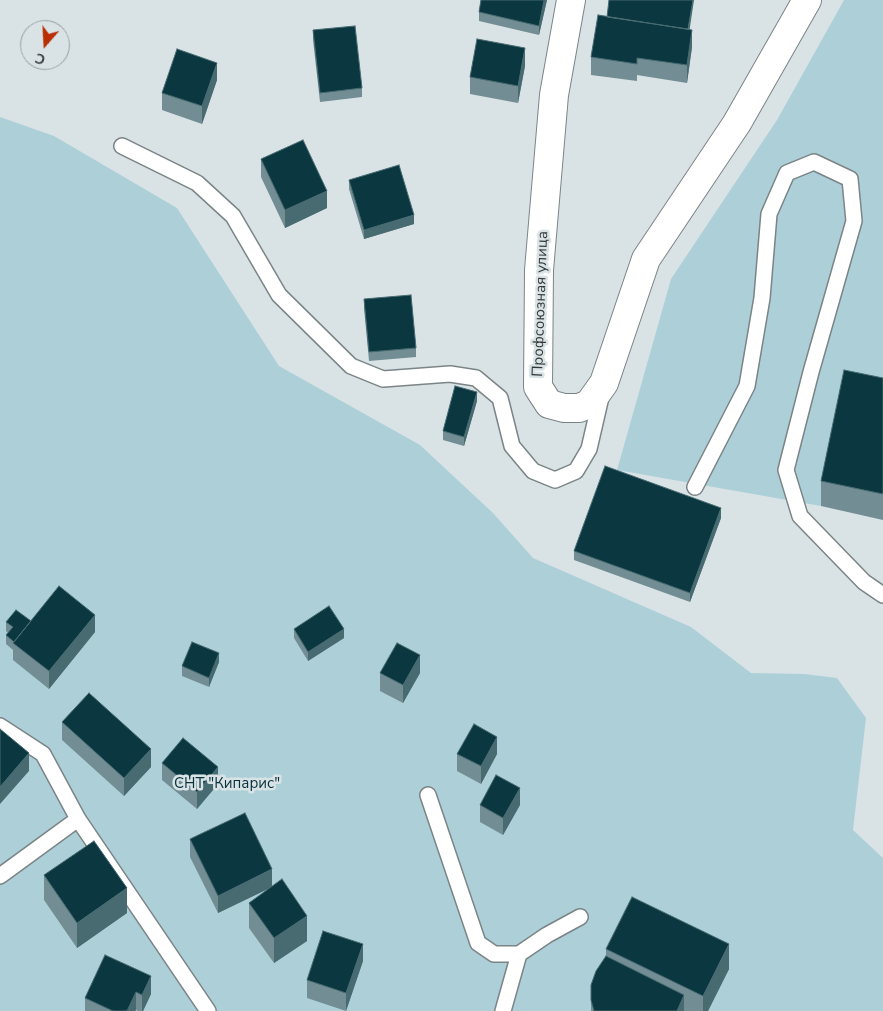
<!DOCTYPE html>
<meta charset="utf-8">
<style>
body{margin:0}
#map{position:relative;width:883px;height:1011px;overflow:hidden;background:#d9e3e6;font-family:"Nunito Sans",sans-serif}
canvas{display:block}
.north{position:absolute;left:20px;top:20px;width:50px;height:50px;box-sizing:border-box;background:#d9e3e6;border:1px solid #979ea0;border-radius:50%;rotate:199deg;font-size:14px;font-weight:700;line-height:20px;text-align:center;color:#333738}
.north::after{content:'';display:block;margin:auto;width:18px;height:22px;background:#b92f05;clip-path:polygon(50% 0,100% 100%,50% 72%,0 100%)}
</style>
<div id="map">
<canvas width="883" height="1011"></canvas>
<div class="north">С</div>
</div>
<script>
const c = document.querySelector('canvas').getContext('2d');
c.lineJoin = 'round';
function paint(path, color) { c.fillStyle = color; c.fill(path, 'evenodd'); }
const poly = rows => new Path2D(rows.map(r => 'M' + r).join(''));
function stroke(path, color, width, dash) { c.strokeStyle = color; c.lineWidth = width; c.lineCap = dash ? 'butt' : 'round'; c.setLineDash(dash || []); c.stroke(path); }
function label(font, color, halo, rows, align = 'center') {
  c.font = font + ' "Nunito Sans",sans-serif'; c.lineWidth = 5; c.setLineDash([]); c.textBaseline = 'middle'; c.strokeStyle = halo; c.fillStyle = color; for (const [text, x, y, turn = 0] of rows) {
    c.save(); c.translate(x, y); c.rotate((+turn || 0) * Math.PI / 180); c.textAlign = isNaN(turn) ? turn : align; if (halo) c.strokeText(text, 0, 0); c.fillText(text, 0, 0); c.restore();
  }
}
paint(poly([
 [844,0,883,0,883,393,821,506,617,470,671,279,777,120],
 [0,117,54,136,177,208,279,366,420,445,493,513,533,558,691,627,751,673,805,674,837,678,866,718,853,830,883,858,883,1011,0,1011]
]), '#add0d8');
const service = poly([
 [122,146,197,183,233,216,279,295,351,366,383,379,450,374,476,378,500,398,512,446,533,471,555,480,576,471,589,449,601,397],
 [695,487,747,386,762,298,769,214,787,173,814,162,850,179,854,221,811,372,786,470,800,516,864,582,883,595],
 [0,726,43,754,78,819,0,876],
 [428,795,478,943,494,954,519,954],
 [78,819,208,1011],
 [503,1011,519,954,547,935,580,917]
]);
const minor = poly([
 [571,0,554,95,539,270,538,387,549,404,564,408,579,408,589,404,604,383,646,259,737,123,807,0]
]);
stroke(service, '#7b8486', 18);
stroke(minor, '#7b8486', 30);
stroke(service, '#fff', 15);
stroke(minor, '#fff', 28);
paint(poly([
 [481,0,547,0,539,35,479,21,479,12],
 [690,29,692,47,687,83,637,75,637,81,591,75,591,57],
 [313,30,362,88,362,97,320,102,313,40],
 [525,66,518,103,470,94,470,77],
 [217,80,202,124,162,110,162,93],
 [261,159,327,208,285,228,261,177],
 [349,180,414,224,364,239,349,189],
 [364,299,416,348,416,357,369,361,364,308],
 [883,378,883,520,821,506,821,481],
 [477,401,464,446,443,440,443,431],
 [721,518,690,602,574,560,574,551],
 [31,621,95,632,49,689,13,660,13,650,6,644,6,635,8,633,6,631,6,622],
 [294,629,344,638,308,661,294,638],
 [219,662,209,687,182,676,182,666],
 [380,673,420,673,403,703,380,691],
 [62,722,151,767,124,796,62,740],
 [457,754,497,754,481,784,457,771],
 [162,763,218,784,197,809,162,780],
 [480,805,520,805,503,835,480,822],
 [190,839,272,886,307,941,274,963,249,928,249,903,270,888,218,913,190,857],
 [44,875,127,913,77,948,44,900],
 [606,949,729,969,708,1011,591,1011,591,985,606,956],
 [105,955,151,994,143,1011,138,1011,136,1010,135,1011,85,1011,85,998],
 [363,961,346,1011,307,998,307,980]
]), '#728d93');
paint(poly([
 [544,0,547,0,539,35,539,26],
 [693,0,694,0,687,47,687,37],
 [692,30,692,47,687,83,687,65],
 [525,48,525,66,518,103,518,86],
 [217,63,217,80,202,124,202,106],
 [327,191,327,208,285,228,285,210],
 [414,215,414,224,364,239,364,230],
 [477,392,477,401,464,446,464,437],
 [721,508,721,518,690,602,690,593],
 [95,615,95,632,49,689,49,671],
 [344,629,344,638,308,661,308,652],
 [219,653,219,662,209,687,209,678],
 [420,655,420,673,403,703,403,685],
 [497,737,497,754,481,784,481,766],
 [151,749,151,767,124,796,124,778],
 [29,753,29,771,0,804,0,787],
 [218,767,218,784,197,809,197,792],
 [520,788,520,805,503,835,503,818],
 [272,869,272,887,218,913,218,896],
 [127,888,127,913,77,948,77,923],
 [307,916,307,941,274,963,274,938],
 [363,944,363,961,346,1011,346,993],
 [729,944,729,969,708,1011,703,1011,703,996],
 [151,976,151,994,143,1011,142,1011,142,995],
 [136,992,136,1010,135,1011,127,1011],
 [684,995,684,1011,677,1011]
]), '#486b72');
const building = poly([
 [481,0,544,0,539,26,479,12,481,0],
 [609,0,693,0,688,29,607,17,609,0],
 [598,15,692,30,687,65,637,58,637,64,591,57,598,15],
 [355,26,362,88,320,93,313,30,355,26],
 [477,39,525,48,518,86,470,77,477,39],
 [177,49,217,63,202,106,162,93,177,49],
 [303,140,327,191,285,210,261,159,303,140],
 [399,165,414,215,364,230,349,180,399,165],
 [411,295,416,348,369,352,364,299,411,295],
 [844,370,883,378,883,494,821,481,844,370],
 [455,386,477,392,464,437,443,431,455,386],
 [605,466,721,508,690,593,574,551,605,466],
 [59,586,95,615,49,671,13,643,59,586],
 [329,606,344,629,308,652,294,629,329,606],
 [16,610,31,621,14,642,6,635,13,627,6,622,16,610],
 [192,642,219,653,209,678,182,666,192,642],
 [397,643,420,655,403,685,380,673,397,643],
 [89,693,151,749,124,778,62,722,89,693],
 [474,724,497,737,481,766,457,754,474,724],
 [0,729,29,753,0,787,0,729],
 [183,738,218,767,197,792,162,763,183,738],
 [496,775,520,788,503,818,480,805,496,775],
 [245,813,272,869,218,896,190,839,245,813],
 [94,841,127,888,77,923,44,875,94,841],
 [282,879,307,916,274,938,249,903,282,879],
 [632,897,729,944,703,996,606,949,632,897],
 [323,931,363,944,346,993,307,980,323,931],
 [105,955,151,976,142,995,136,992,127,1011,113,1011,85,998,105,955],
 [606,956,684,995,677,1011,594,1011,591,1000,591,985,596,971,606,956]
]);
paint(building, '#0a3740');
stroke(building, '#486b72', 1);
label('15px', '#333738', '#d9e3e6', [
 ["Профсоюзная улица",541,304,-88]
]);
label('15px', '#08333c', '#d9e3e6', [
 ["СНТ \"Кипарис\"",227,784]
]);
</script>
